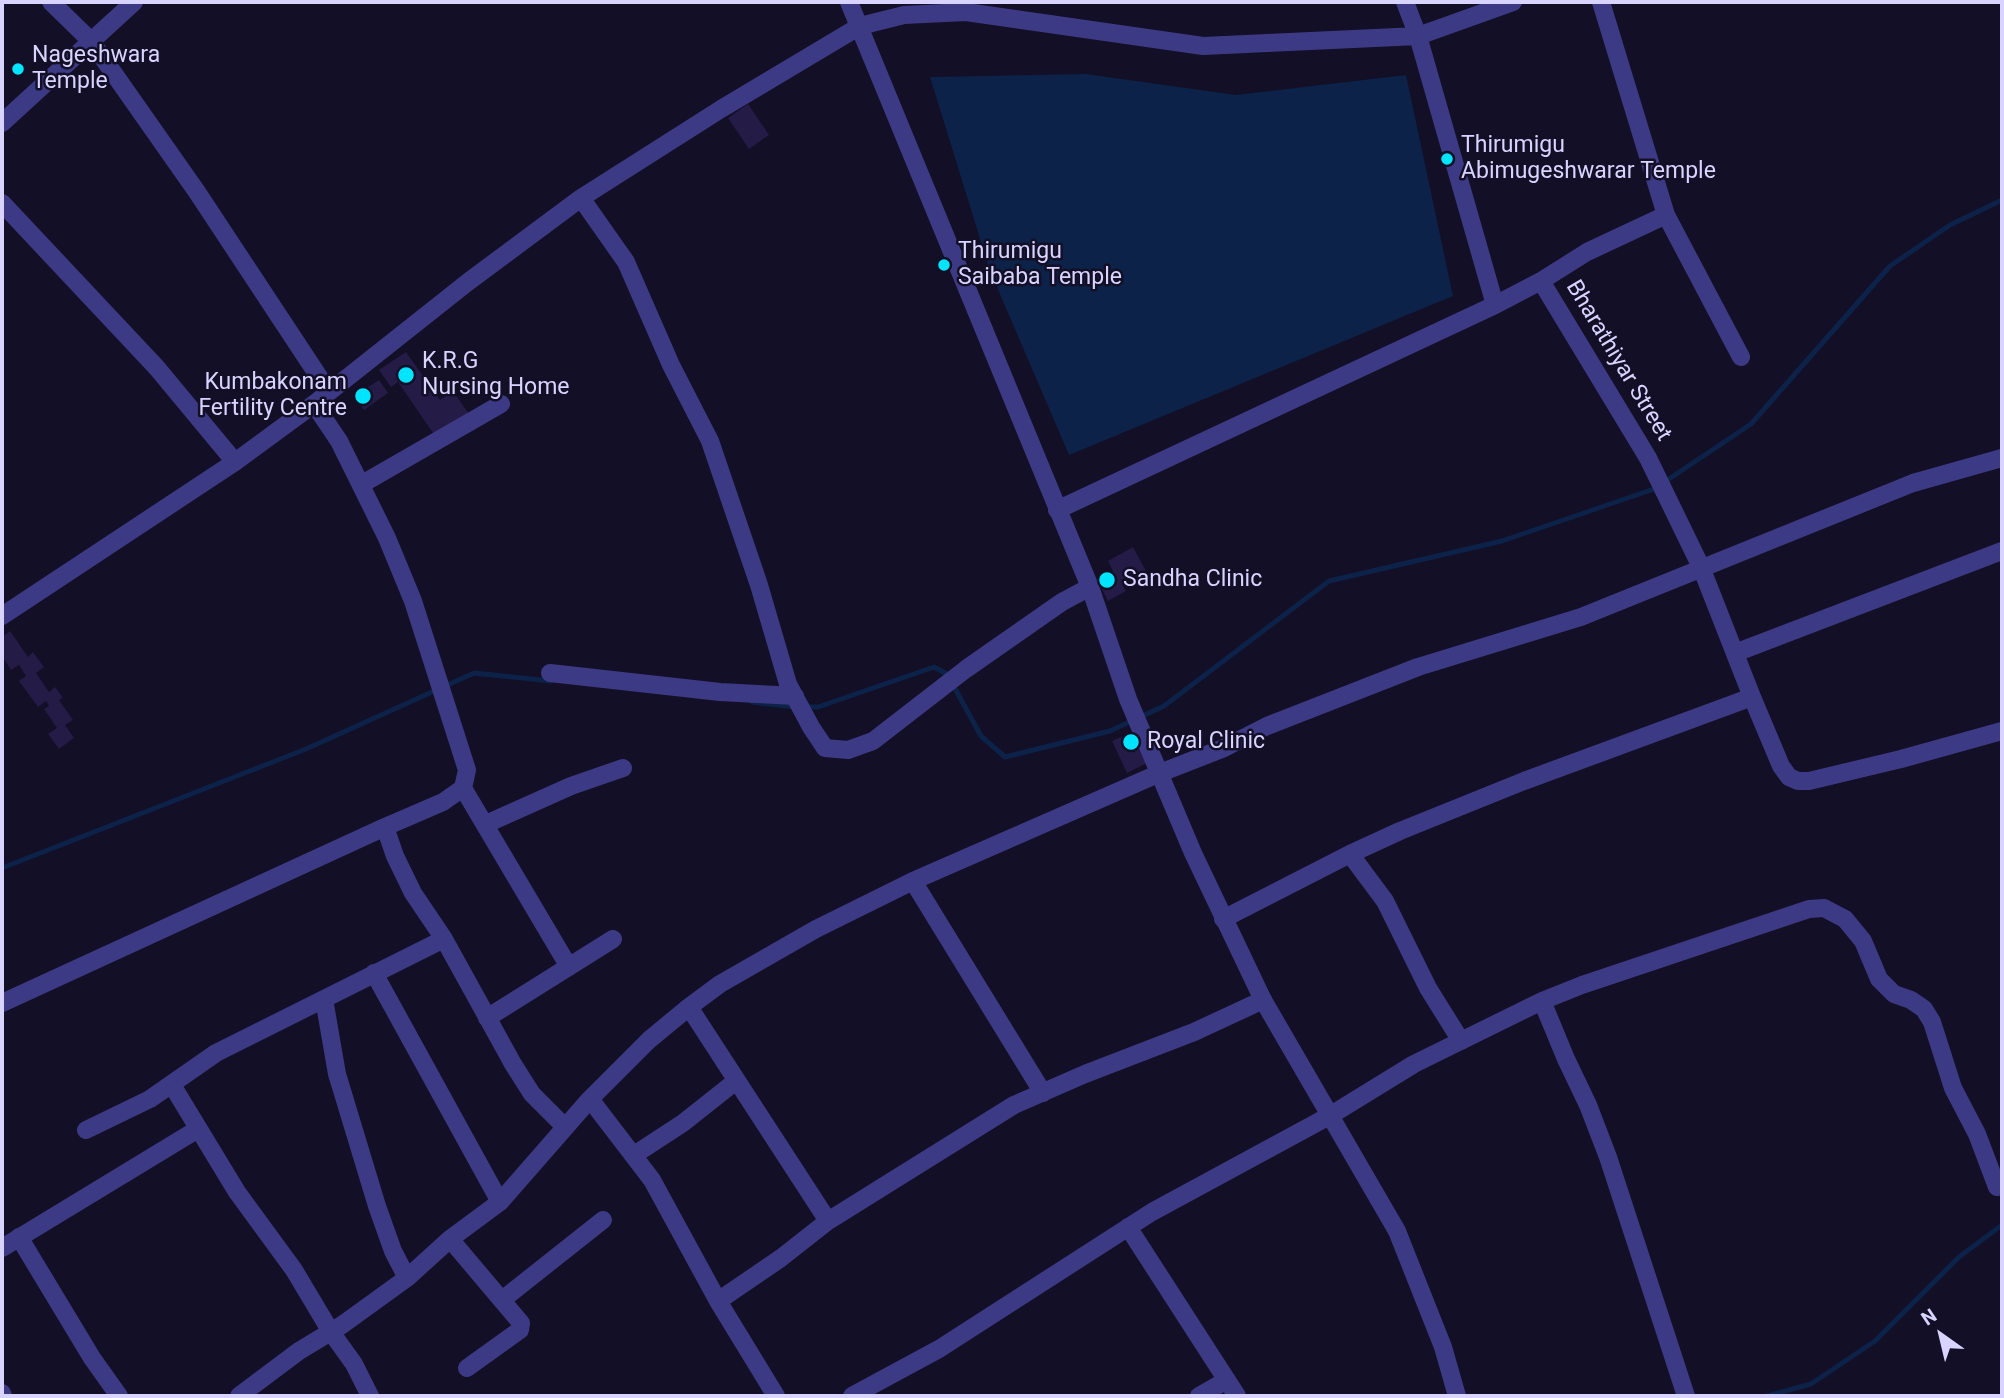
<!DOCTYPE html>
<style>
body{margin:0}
#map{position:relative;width:2004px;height:1398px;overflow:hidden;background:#130f26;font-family:Roboto,sans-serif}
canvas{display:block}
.frame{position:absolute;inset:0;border:4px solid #d9d4ff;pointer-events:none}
.north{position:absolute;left:1906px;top:1300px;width:70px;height:70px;-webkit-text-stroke:5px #130f26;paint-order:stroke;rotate:326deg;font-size:19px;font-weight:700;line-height:28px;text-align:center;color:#d9d4ff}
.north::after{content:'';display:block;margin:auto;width:24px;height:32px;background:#d9d4ff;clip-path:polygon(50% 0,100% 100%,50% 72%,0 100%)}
</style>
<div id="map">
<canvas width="2004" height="1398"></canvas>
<div class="frame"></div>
<div class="north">N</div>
</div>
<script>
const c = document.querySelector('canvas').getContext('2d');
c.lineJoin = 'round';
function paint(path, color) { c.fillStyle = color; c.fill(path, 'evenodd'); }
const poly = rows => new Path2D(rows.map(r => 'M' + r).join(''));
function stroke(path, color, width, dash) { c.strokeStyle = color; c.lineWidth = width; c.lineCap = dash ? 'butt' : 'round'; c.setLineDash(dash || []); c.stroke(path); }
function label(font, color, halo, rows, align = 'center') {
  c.font = font + ' Roboto,sans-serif'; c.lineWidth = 5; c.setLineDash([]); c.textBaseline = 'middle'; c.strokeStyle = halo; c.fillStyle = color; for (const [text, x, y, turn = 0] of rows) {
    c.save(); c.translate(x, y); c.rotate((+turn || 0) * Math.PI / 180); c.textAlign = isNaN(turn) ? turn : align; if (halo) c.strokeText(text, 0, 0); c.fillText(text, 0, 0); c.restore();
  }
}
paint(poly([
 [1086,74,1236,95,1406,75,1453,296,1069,455,990,271,930,77]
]), '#0c2248');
stroke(poly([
 [752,702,795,707],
 [804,707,818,707,934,667,947,674,981,736,1005,757,1110,731,1164,706,1329,581,1502,541,1654,489,1751,424,1890,266,1950,225,2002,200],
 [2,868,306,749,474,673,551,681],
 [1767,1396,1811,1384,1875,1341,1959,1257,2002,1225]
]), '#0c2248', 5);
paint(poly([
 [748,104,769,135,749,149,728,118],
 [406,352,440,400,453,391,471,417,433,433,398,382,391,387,379,370],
 [379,380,388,393,364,410,354,396],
 [1133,547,1146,571,1122,584,1126,591,1108,601,1097,580,1113,571,1108,561],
 [10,631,28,657,33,652,44,667,36,673,49,692,55,687,63,698,59,700,73,720,65,725,74,738,59,749,48,734,57,728,44,709,49,706,46,701,38,707,19,681,26,676,19,665,11,670,2,656,2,637],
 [1135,731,1149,762,1127,773,1112,741]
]), '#241b47');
stroke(poly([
 [51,2,91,41,197,192,329,392],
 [1405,2,1418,36,1495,305],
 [1601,2,1666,215,1741,357],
 [2,123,134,2],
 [581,198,626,262,671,365,710,441,759,585,788,684,811,727,825,748,848,750,873,741,966,669,1062,602,1090,587],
 [2,203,157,368,235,462],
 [1541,281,1587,252,1666,215],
 [314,404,339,441,387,538,413,601,467,770,463,788,443,802,385,827,395,856,413,893,444,939,513,1064,532,1094,565,1127],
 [362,484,501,404],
 [1057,510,1495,305,1541,281,1648,458,1701,567,1752,697,1781,766,1789,777,1798,781,1809,781,1901,759,2002,731],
 [2,616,235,462,314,404,468,282,581,198,721,109,860,26,904,15,966,12,1203,46,1418,36,1513,2],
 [1735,653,2002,551],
 [550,673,720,692,795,696],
 [463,788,569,967],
 [486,824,571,786,623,768],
 [1350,854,1385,901,1428,988,1461,1041],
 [913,881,1043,1093],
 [1223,919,1350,854,1400,831,1524,781,1752,697],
 [374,973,500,1202],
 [324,999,337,1074,344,1097,377,1206,393,1251,407,1278],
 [1542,1001,1566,1059,1588,1105,1608,1157,1686,1396],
 [2,1003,385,827],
 [689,1007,828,1221],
 [487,1018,613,939],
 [172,1085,237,1192,294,1270,331,1332,354,1364,370,1396],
 [590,1099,652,1180,718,1301,776,1396],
 [86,1130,150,1099,216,1053,444,939],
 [634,1155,683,1123,736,1081],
 [1128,1227,1237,1396],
 [19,1237,92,1358,119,1396],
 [450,1239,521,1323,520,1330,467,1368],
 [2,1248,198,1129],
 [502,1300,603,1220],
 [718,1301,781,1258,828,1221,1014,1105,1085,1074,1194,1032,1263,1000],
 [2,1393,3,1396],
 [239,1396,299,1351,342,1325,407,1278,450,1239,500,1202,590,1099,649,1040,689,1007,720,984,816,929,913,881,1160,773,1224,748,1267,726,1418,667,1581,617,1913,483,2002,458],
 [852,1396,939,1349,1152,1212,1331,1115,1414,1064,1542,1001,1582,985,1809,909,1824,908,1845,919,1863,941,1879,979,1894,994,1911,1000,1924,1009,1932,1022,1953,1088,1977,1134,1997,1187],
 [1199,1396,1227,1380]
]), '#3d3a85', 18);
stroke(poly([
 [849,2,1090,587,1128,699,1193,853,1263,1000,1397,1231,1443,1347,1457,1396]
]), '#3d3a85', 18);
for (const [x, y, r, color] of [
 [18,69,7,"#00e5ff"],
 [1447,159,7,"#00e5ff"],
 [944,265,7,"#00e5ff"],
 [406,375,9,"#00e5ff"],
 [363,396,9,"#00e5ff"],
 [1107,580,9,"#00e5ff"],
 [1131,742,9,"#00e5ff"]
]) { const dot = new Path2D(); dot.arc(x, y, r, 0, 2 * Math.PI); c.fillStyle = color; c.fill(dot); stroke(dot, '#130f26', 2.5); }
label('23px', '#d9d4ff', '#130f26', [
 ["Nageshwara",32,56],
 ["Temple",32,82],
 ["Thirumigu",1461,146],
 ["Abimugeshwarar Temple",1461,172],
 ["Thirumigu",958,252],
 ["Saibaba Temple",958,278],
 ["K.R.G",422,362],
 ["Nursing Home",422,388],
 ["Kumbakonam",347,383,"right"],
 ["Fertility Centre",347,409,"right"],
 ["Sandha Clinic",1123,580],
 ["Royal Clinic",1147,742]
], 'left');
label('23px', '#d9d4ff', '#130f26', [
 ["Bharathiyar Street",1618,361,59]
]);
</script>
